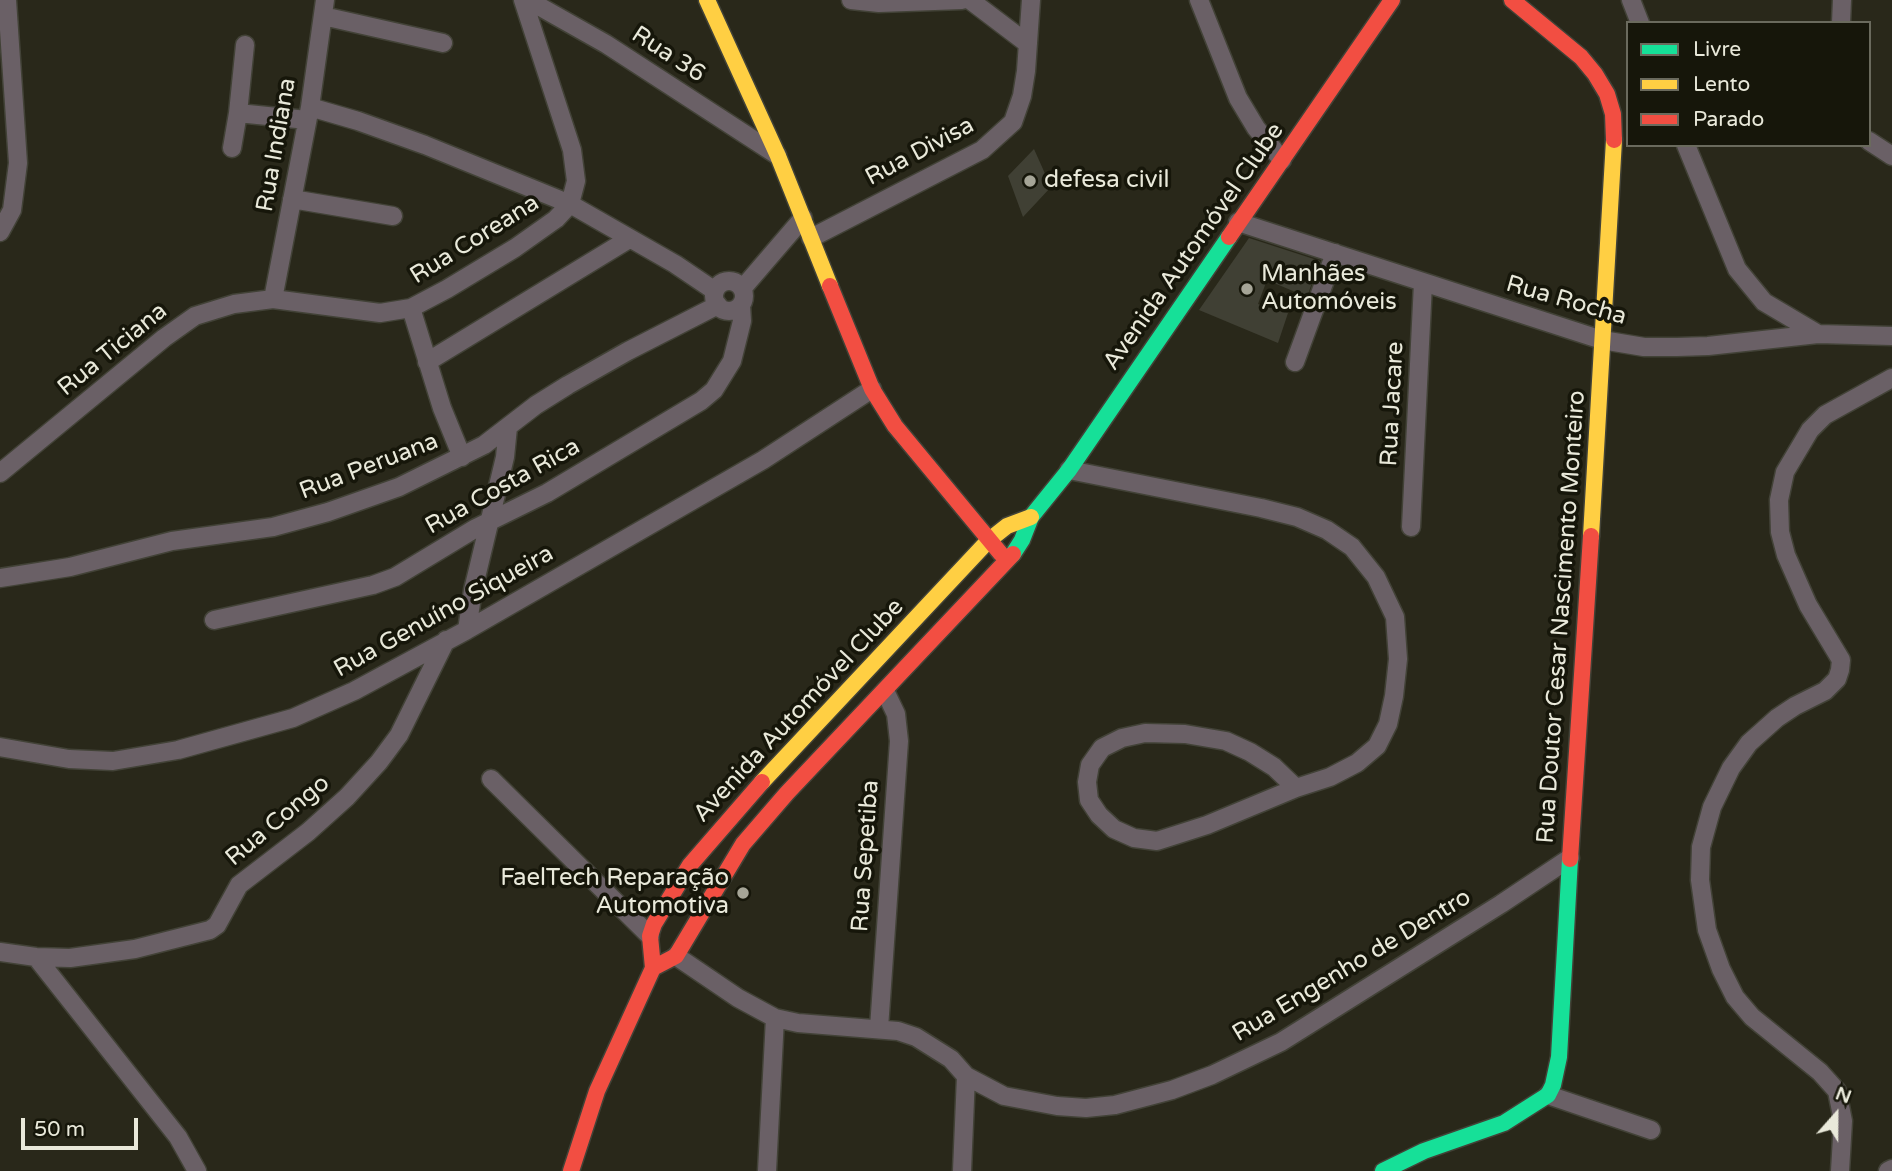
<!DOCTYPE html>
<meta charset="utf-8">
<style>
body{margin:0}
#map{position:relative;width:1892px;height:1171px;overflow:hidden;background:#29281a;font-family:"Varela Round",sans-serif}
canvas{display:block}
.legend{position:absolute;left:1626px;top:21px;width:245px;height:126px;box-sizing:border-box;background:#16160a;border:2px solid #6a6a5d;margin:0;padding:9px 12px;list-style:none;font-size:21px;color:#e9e9da}
.legend li{display:flex;align-items:center;gap:14px;height:35px}
.legend b{width:35px;border:2px solid #6a6a5d}
.north{position:absolute;left:1801px;top:1080px;width:70px;height:70px;-webkit-text-stroke:5px #16160a;paint-order:stroke;rotate:21deg;font-size:19px;font-weight:700;line-height:28px;text-align:center;color:#e9e9da}
.north::after{content:'';display:block;margin:auto;width:24px;height:32px;background:#e9e9da;clip-path:polygon(50% 0,100% 100%,50% 72%,0 100%)}
.scale{position:absolute;left:21px;top:1118px;width:117px;height:32px;box-sizing:border-box;border:4px solid #e9e9da;border-top:0;padding-left:9px;font-size:21px;line-height:24px;white-space:nowrap;color:#e9e9da;-webkit-text-stroke:5px #16160a;paint-order:stroke}
</style>
<div id="map">
<canvas width="1892" height="1171"></canvas>
<ul class="legend">
<li><b style="height:9px;background:#16e098"></b>Livre</li>
<li><b style="height:9px;background:#ffcf43"></b>Lento</li>
<li><b style="height:9px;background:#f24e42"></b>Parado</li>
</ul>
<div class="north">N</div>
<div class="scale">50 m</div>
</div>
<script>
const c = document.querySelector('canvas').getContext('2d');
c.lineJoin = 'round';
function paint(path, color) { c.fillStyle = color; c.fill(path, 'evenodd'); }
const poly = rows => new Path2D(rows.map(r => 'M' + r).join(''));
function stroke(path, color, width, dash) { c.strokeStyle = color; c.lineWidth = width; c.lineCap = dash ? 'butt' : 'round'; c.setLineDash(dash || []); c.stroke(path); }
function label(font, color, halo, rows, align = 'center') {
  c.font = font + ' "Varela Round",sans-serif'; c.lineWidth = 7; c.setLineDash([]); c.textBaseline = 'middle'; c.strokeStyle = halo; c.fillStyle = color; for (const [text, x, y, turn = 0] of rows) {
    c.save(); c.translate(x, y); c.rotate((+turn || 0) * Math.PI / 180); c.textAlign = isNaN(turn) ? turn : align; if (halo) c.strokeText(text, 0, 0); c.fillText(text, 0, 0); c.restore();
  }
}
paint(poly([
 [1034,149,1051,187,1023,217,1008,176],
 [1249,238,1320,261,1307,297,1267,280,1258,304,1288,313,1278,343,1199,310]
]), '#404034');
const street = poly([
 [528,0,606,44,777,155],
 [851,0,879,3,962,0],
 [970,0,1028,44],
 [1199,0,1238,98,1256,128,1282,160],
 [1631,0,1640,23],
 [323,16,443,43],
 [1841,23,1842,0],
 [310,107,358,121,425,145,570,204,675,264,715,291],
 [238,113,307,120],
 [1869,141,1892,156],
 [1686,145,1737,269,1764,302,1818,334],
 [232,148,238,113,245,45],
 [292,199,393,216],
 [1238,222,1602,340,1644,347,1677,347,1708,346,1818,334,1892,336],
 [0,232,12,210,18,163,7,0],
 [811,238,982,150,1013,122,1022,96,1026,71,1031,0],
 '714 296a15 15 0 1 1 30 0a15 15 0 1 1-30 0Z',
 [742,289,803,218],
 [273,299,310,107,325,0],
 [411,308,442,408,462,457],
 [427,362,629,239],
 [1295,362,1335,253],
 [1069,470,1261,508,1297,517,1327,530,1352,547,1376,577,1395,617,1398,659,1394,696,1388,724,1377,746,1357,763,1330,777,1296,788,1207,825,1157,841,1134,838,1114,829,1099,815,1089,800,1087,782,1090,765,1102,748,1122,738,1145,733,1185,734,1226,741,1250,752,1274,767,1296,788],
 [0,473,164,338,195,316,234,304,273,299,380,313,411,308,447,289,515,248,556,219,570,204,576,181,572,150,523,0],
 [1411,527,1423,283],
 [0,578,70,567,172,541,273,527,328,512,399,487,484,445,536,405,568,385,628,351,718,305],
 [214,620,373,585,395,577,476,528,547,493,701,401,714,390,732,361,742,321,741,305],
 [467,630,473,590,505,457,508,427],
 [0,747,69,759,113,761,178,750,293,718,354,691,467,630,763,460,872,389],
 [491,779,650,936],
 [0,952,36,957,70,958,135,949,210,930,217,925,239,885,308,832,347,797,379,762,399,735,446,640],
 [676,956,738,998,775,1018,798,1023,898,1031,916,1037,951,1059,966,1076,1004,1096,1057,1106,1086,1108,1115,1105,1172,1090,1212,1075,1281,1042,1501,904,1570,858],
 [36,957,178,1137,197,1171],
 [879,1028,899,741,896,714,885,691],
 [1548,1095,1651,1130],
 [767,1171,775,1018],
 [962,1171,966,1076],
 [1840,1171,1843,1121,1837,1091,1820,1072,1752,1017,1735,997,1721,969,1707,930,1700,880,1701,847,1712,807,1731,768,1749,743,1777,718,1795,706,1825,691,1837,679,1840,670,1841,660,1808,605,1786,555,1780,532,1779,500,1785,472,1810,430,1825,415,1892,378],
 [1888,1171,1892,1169]
]);
const fast = poly([
 [1013,554,1022,540,1031,517,1069,470,1229,237],
 [1383,1171,1424,1151,1504,1123,1548,1095,1553,1085,1559,1057,1570,859]
]);
const slow = poly([
 [707,0,778,156,830,286],
 [1591,536,1614,140],
 [762,782,988,541,1007,526,1031,517]
]);
const jam = poly([
 [1512,0,1581,57,1595,74,1607,94,1613,114,1614,140],
 [1229,237,1392,0],
 [830,286,872,389,895,426,1001,554],
 [1570,859,1591,536],
 [653,968,676,956,743,844,787,793,1013,554],
 [571,1171,597,1091,653,968,650,936,654,924,690,865,762,782]
]);
stroke(street, '#424237', 21);
stroke(fast, '#424237', 19);
stroke(slow, '#424237', 19);
stroke(jam, '#424237', 19);
stroke(street, '#6a6066', 18);
stroke(fast, '#16e098', 16);
stroke(slow, '#ffcf43', 16);
stroke(jam, '#f24e42', 16);
for (const [x, y, r, color] of [
 [1030,181,7,"#a6a597"],
 [1247,289,7,"#a6a597"],
 [743,893,7,"#a6a597"]
]) { const dot = new Path2D(); dot.arc(x, y, r, 0, 2 * Math.PI); c.fillStyle = color; c.fill(dot); stroke(dot, '#16160a', 2.5); }
label('24px', '#e9e9da', '#16160a', [
 ["Rua 36",668,55,33],
 ["Rua Indiana",277,145,-80],
 ["Rua Divisa",920,152,-28],
 ["Rua Coreana",475,240,-32],
 ["Avenida Automóvel Clube",1194,247,-55],
 ["Rua Rocha",1566,301,16],
 ["Rua Ticiana",113,350,-39],
 ["Rua Jacare",1393,404,-87],
 ["Rua Peruana",369,467,-21],
 ["Rua Costa Rica",503,487,-29],
 ["Rua Genuíno Siqueira",444,612,-29],
 ["Rua Doutor Cesar Nascimento Monteiro",1562,617,-86],
 ["Avenida Automóvel Clube",799,711,-47],
 ["Rua Congo",278,821,-40],
 ["Rua Sepetiba",866,856,-86],
 ["Rua Engenho de Dentro",1352,966,-31]
]);
label('24px', '#e9e9da', '#16160a', [
 ["defesa civil",1044,181],
 ["Manhães",1261,275],
 ["Automóveis",1261,303],
 ["FaelTech Reparação",729,879,"right"],
 ["Automotiva",729,907,"right"]
], 'left');
</script>
